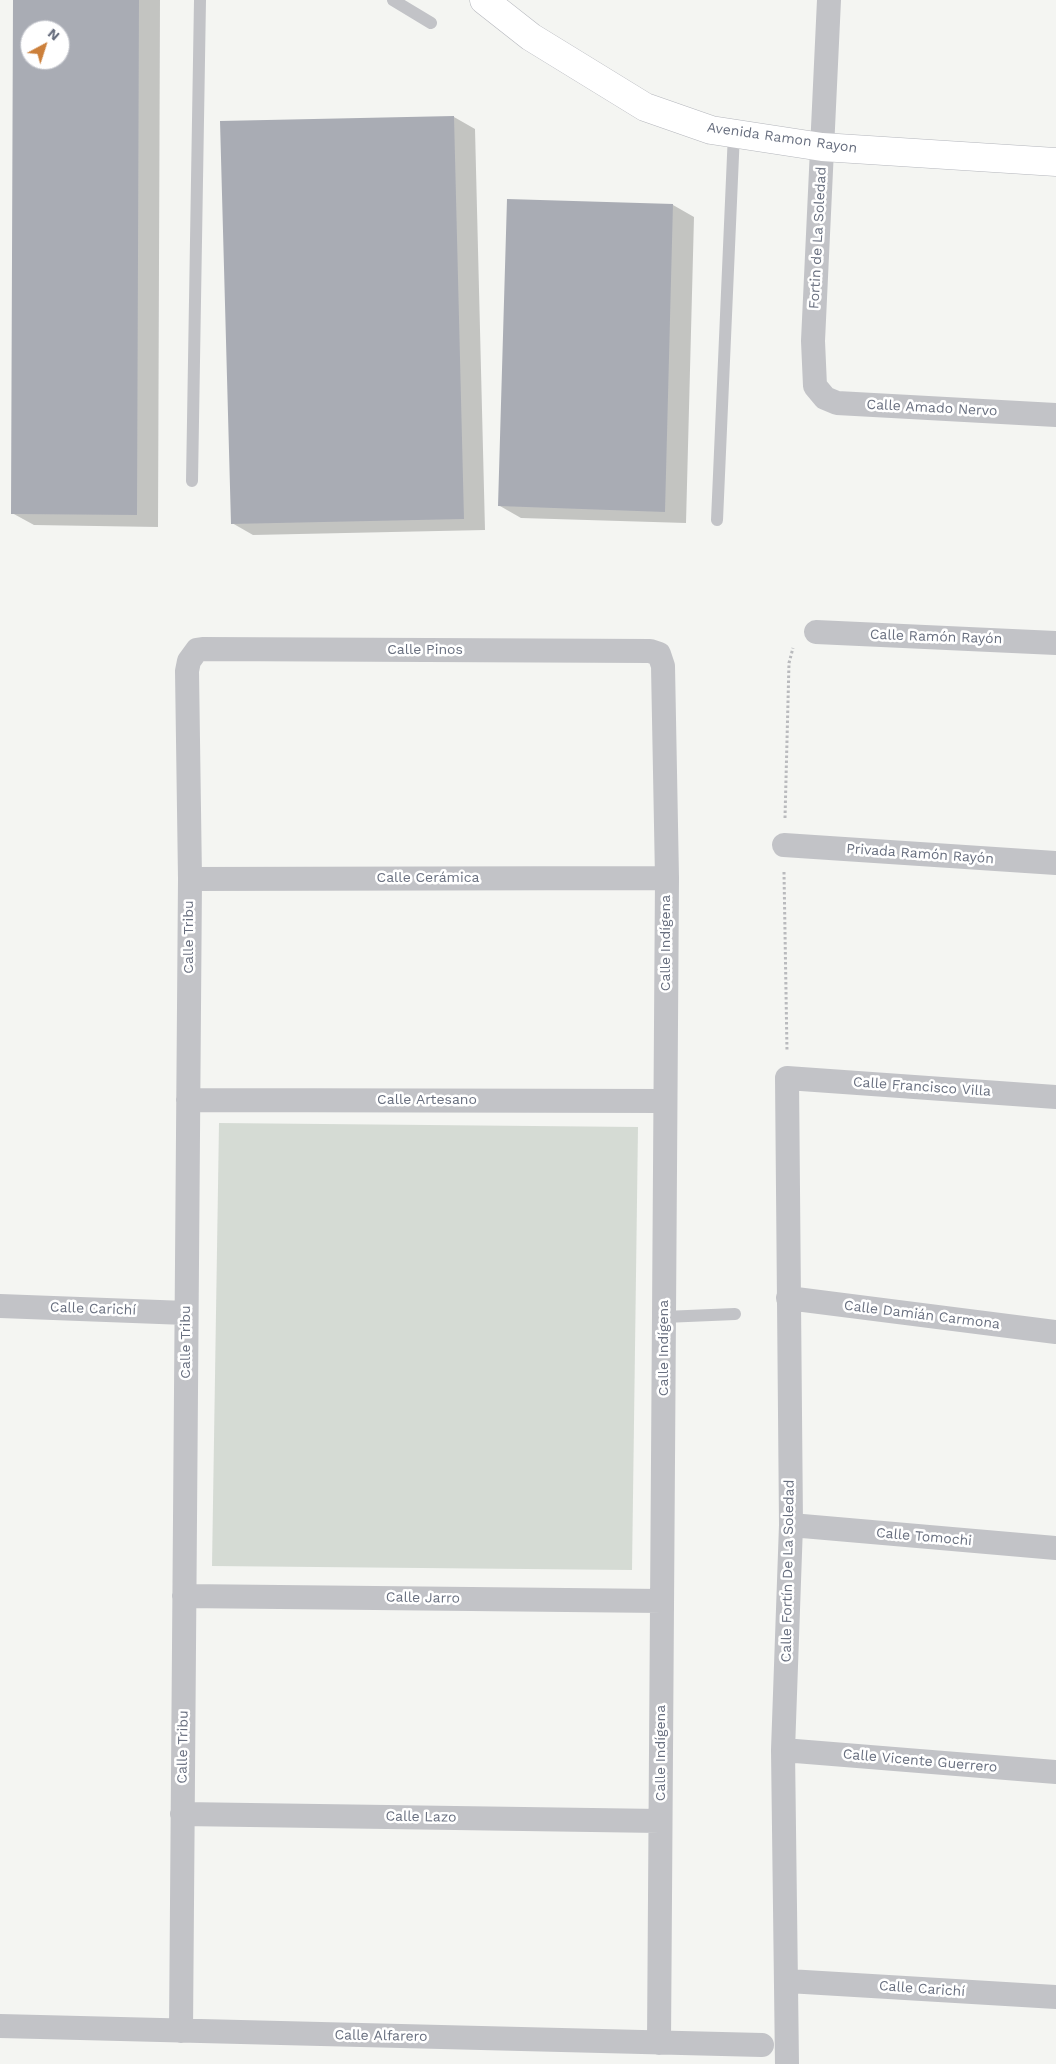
<!DOCTYPE html>
<meta charset="utf-8">
<style>
body{margin:0}
#map{position:relative;width:1056px;height:2064px;overflow:hidden;background:#f4f5f2;font-family:"Work Sans",sans-serif}
canvas{display:block}
.north{position:absolute;left:20px;top:20px;width:50px;height:50px;box-sizing:border-box;background:#fff;border:1px solid #c3c5cc;border-radius:50%;rotate:40deg;font-size:14px;font-weight:700;line-height:20px;text-align:center;color:#686f7f}
.north::after{content:'';display:block;margin:auto;width:18px;height:22px;background:#cc803b;clip-path:polygon(50% 0,100% 100%,50% 72%,0 100%)}
</style>
<div id="map">
<canvas width="1056" height="2064"></canvas>
<div class="north">N</div>
</div>
<script>
const c = document.querySelector('canvas').getContext('2d');
c.lineJoin = 'round';
function paint(path, color) { c.fillStyle = color; c.fill(path, 'evenodd'); }
const poly = rows => new Path2D(rows.map(r => 'M' + r).join(''));
function stroke(path, color, width, dash) { c.strokeStyle = color; c.lineWidth = width; c.lineCap = dash ? 'butt' : 'round'; c.setLineDash(dash || []); c.stroke(path); }
function label(font, color, halo, rows, align = 'center') {
  c.font = font + ' "Work Sans",sans-serif'; c.lineWidth = 5; c.setLineDash([]); c.textBaseline = 'middle'; c.strokeStyle = halo; c.fillStyle = color; for (const [text, x, y, turn = 0] of rows) {
    c.save(); c.translate(x, y); c.rotate((+turn || 0) * Math.PI / 180); c.textAlign = isNaN(turn) ? turn : align; if (halo) c.strokeText(text, 0, 0); c.fillText(text, 0, 0); c.restore();
  }
}
paint(poly([
 [219,1123,638,1127,632,1570,212,1566]
]), '#d5dbd4');
paint(poly([
 [15,0,160,0,158,527,34,525,12,513],
 [30,30,60,30,60,60,30,60],
 [454,117,475,129,485,530,253,535,232,523],
 [673,205,694,217,686,523,521,518,500,506]
]), '#0003');
paint(poly([
 [13,0,139,0,137,515,11,514],
 [30,30,60,30,60,60,30,60],
 [454,116,464,519,231,524,220,121],
 [507,199,673,204,665,512,498,506]
]), '#a9acb4');
const secondary = poly([
 [484,0,531,37,645,107,711,130,822,147,1056,162]
]);
stroke(secondary, '#b4b6bc', 29);
stroke(poly([
 [785,818,789,663,793,648],
 [784,872,787,1051]
]), '#b9babd', 3, [2.5, 2.5]);
stroke(poly([
 [393,0,431,23],
 [192,481,200,0],
 [717,520,734,133],
 [664,1317,735,1314]
]), '#c2c3c7', 12);
stroke(poly([
 [829,0,813,341,815,386,825,398,837,403,1056,415],
 [816,632,1056,643],
 [784,845,1056,863],
 [190,879,667,878],
 [188,1100,665,1101],
 [788,1298,1056,1332],
 [0,1306,186,1313],
 [791,1525,1056,1548],
 [184,1596,662,1601],
 [783,1750,1056,1772],
 [182,1814,660,1821],
 [788,1981,1056,1997],
 [0,2026,762,2045],
 [181,2031,190,879,187,671,189,661,197,650,204,649,650,651,659,654,663,666,667,878,659,2043],
 [787,2064,783,1750,791,1525,787,1078,1056,1097]
]), '#c2c3c7', 24);
stroke(secondary, '#fff', 28);
label('14px', '#686f7f', '#fff', [
 ["Avenida Ramon Rayon",782,138,8],
 ["Fortin de La Soledad",818,238,-87],
 ["Calle Amado Nervo",932,408,3],
 ["Calle Ramón Rayón",936,637,2],
 ["Calle Pinos",425,650],
 ["Privada Ramón Rayón",920,854,4],
 ["Calle Cerámica",428,878],
 ["Calle Tribu",189,937,-90],
 ["Calle Indígena",666,943,-90],
 ["Calle Francisco Villa",922,1087,4],
 ["Calle Artesano",427,1100],
 ["Calle Carichí",93,1309,2],
 ["Calle Damián Carmona",922,1315,7],
 ["Calle Tribu",186,1342,-90],
 ["Calle Indígena",664,1348,-90],
 ["Calle Tomochi",924,1537,5],
 ["Calle Fortín De La Soledad",788,1571,-89],
 ["Calle Jarro",423,1598,1],
 ["Calle Tribu",183,1747,-89],
 ["Calle Indígena",661,1753,-90],
 ["Calle Vicente Guerrero",920,1761,5],
 ["Calle Lazo",421,1817,1],
 ["Calle Carichí",922,1989,4],
 ["Calle Alfarero",381,2036,1]
]);
</script>
